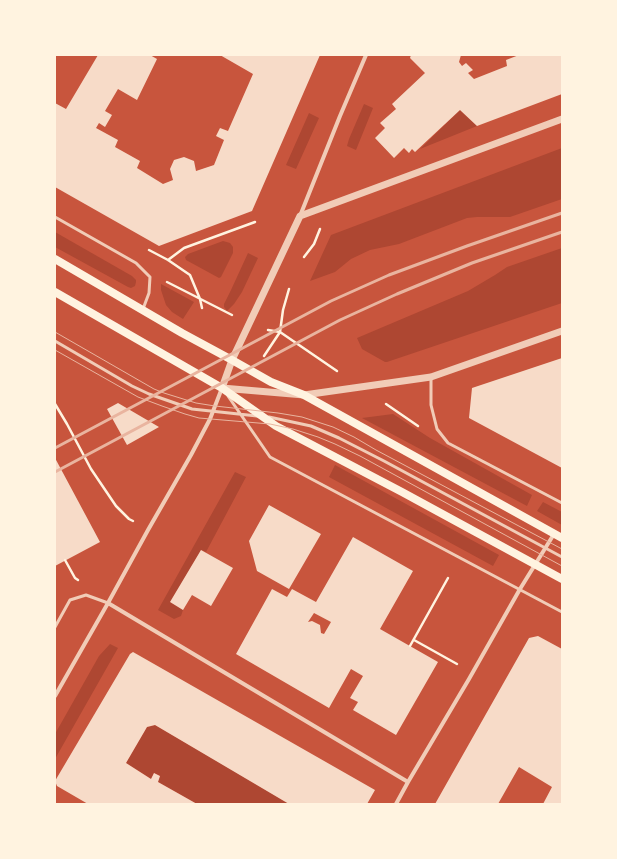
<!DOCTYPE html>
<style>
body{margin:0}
#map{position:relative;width:617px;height:859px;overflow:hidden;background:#c8553d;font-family:"Golos Text",sans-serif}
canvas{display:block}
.frame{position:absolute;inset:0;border:56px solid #fff3e0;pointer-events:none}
</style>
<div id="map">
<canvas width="617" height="859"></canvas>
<div class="frame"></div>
</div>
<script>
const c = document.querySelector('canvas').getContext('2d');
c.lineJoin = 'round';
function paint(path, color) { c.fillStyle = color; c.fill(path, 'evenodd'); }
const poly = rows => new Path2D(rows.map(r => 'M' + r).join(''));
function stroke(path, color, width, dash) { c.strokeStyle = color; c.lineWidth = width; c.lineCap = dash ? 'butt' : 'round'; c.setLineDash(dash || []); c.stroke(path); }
paint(poly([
 [364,104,373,108,356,150,347,146,349,139],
 [460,110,477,126,420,149],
 [309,113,319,118,296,169,286,165],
 [562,148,562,199,510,217,477,217,467,218,399,244,370,250,351,259,335,272,310,281,331,235],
 [55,232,132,276,136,280,136,282,135,286,131,288,128,287,55,247],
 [223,241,230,243,233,247,233,253,221,277,219,278,186,260,185,257,188,254],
 [562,248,562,303,387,362,385,362,362,349,357,338,468,291,495,275,507,267],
 [248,253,258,258,242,292,234,304,227,311,224,307,224,304,231,290],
 [161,284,194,302,183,319,172,312,166,305,161,290],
 [393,414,430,438,532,495,527,506,362,418],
 [335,465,499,555,493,566,329,477],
 [235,472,246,477,206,552,201,550,171,602,183,610,181,616,174,619,158,610],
 [543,502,562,512,562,525,537,511],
 [110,644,118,648,55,759,55,734,99,656],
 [155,725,246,778,289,804,197,804,158,782,160,776,154,773,151,779,126,763,147,727]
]), '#ae4732');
paint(poly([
 [98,55,150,55,157,59,137,100,118,89,105,111,112,115,105,127,99,123,96,128,118,140,115,147,140,161,137,168,163,184,173,180,170,169,174,160,184,157,194,161,196,171,214,165,224,140,216,136,220,128,228,131,253,74,220,55,320,55,252,211,159,246,55,187,55,103,66,109],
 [411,55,461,55,459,62,462,66,466,63,473,70,468,73,474,79,507,66,506,60,519,55,562,55,562,94,477,126,460,110,415,152,412,149,409,153,404,148,394,158,375,138,385,128,380,123,396,109,392,104,425,73,410,58],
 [562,358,562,468,469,418,472,388],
 [118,403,159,427,127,445,107,409],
 [55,458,100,542,55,566],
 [269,505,321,534,289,589,257,571,249,541],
 [353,537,413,571,380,629,438,662,396,735,353,710,358,702,350,698,363,676,351,669,329,708,236,654,272,589,287,597,292,589,316,602],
 [314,613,331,622,324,634,321,633,320,625,312,621,308,622],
 [201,550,233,568,211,606,192,595,183,610,170,602],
 [538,636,562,649,562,804,543,804,552,787,519,767,498,804,435,804,529,638],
 [133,652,375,790,367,804,289,804,155,725,147,727,126,763,151,779,154,773,160,776,158,782,197,804,88,804,57,786,55,781,130,654]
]), '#f7dbc8');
stroke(poly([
 [149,250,168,260,190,275,200,299,202,308],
 [304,257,314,244,320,229],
 [168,260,184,248,255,222],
 [167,282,232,315],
 [268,330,280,332,337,371],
 [264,356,280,332,283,310,289,289],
 [55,404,67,424,91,469,116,506,129,519,133,521],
 [386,404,418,426],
 [65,560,75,578,78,580],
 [414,640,457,664],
 [410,646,448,578]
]), '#fff3e0', 2.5);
stroke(poly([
 [55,217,136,263,150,277,149,293,143,309],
 [55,341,132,386,149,394,192,409,257,416],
 [431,378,431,405,437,429,448,443,562,503],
 [228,396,270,457,562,612],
 [269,417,311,426,339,438,384,461,562,557],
 [55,627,70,600,86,595,108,603]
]), '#f1ccb7', 3);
stroke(poly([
 [300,216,340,116,366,55],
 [108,603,408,782],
 [55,696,108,603,148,530,191,455,210,419,222,388],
 [396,804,408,782,469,679,520,589,554,534]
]), '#f1ccb7', 4);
stroke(poly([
 [562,119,300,216,232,360,222,388,304,395,431,377,562,331]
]), '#f1ccb7', 7);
stroke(poly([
 [55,259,182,333,232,360,271,382,304,395,562,538],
 [55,292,222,388,276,426,402,492,562,579]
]), '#fff3e0', 8);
stroke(poly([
 [55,332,154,389,164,393,196,403,215,406,278,413,302,417,333,427,354,437,376,450,562,549],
 [55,350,138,397,162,406,185,414,199,418,270,424,293,429,318,437,335,444,360,456,562,566]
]), '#e9b49f', 1);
stroke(poly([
 [55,448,331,301,389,275,467,246,562,213],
 [55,472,340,320,397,294,472,263,562,232]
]), '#e9b49f', 3);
</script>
